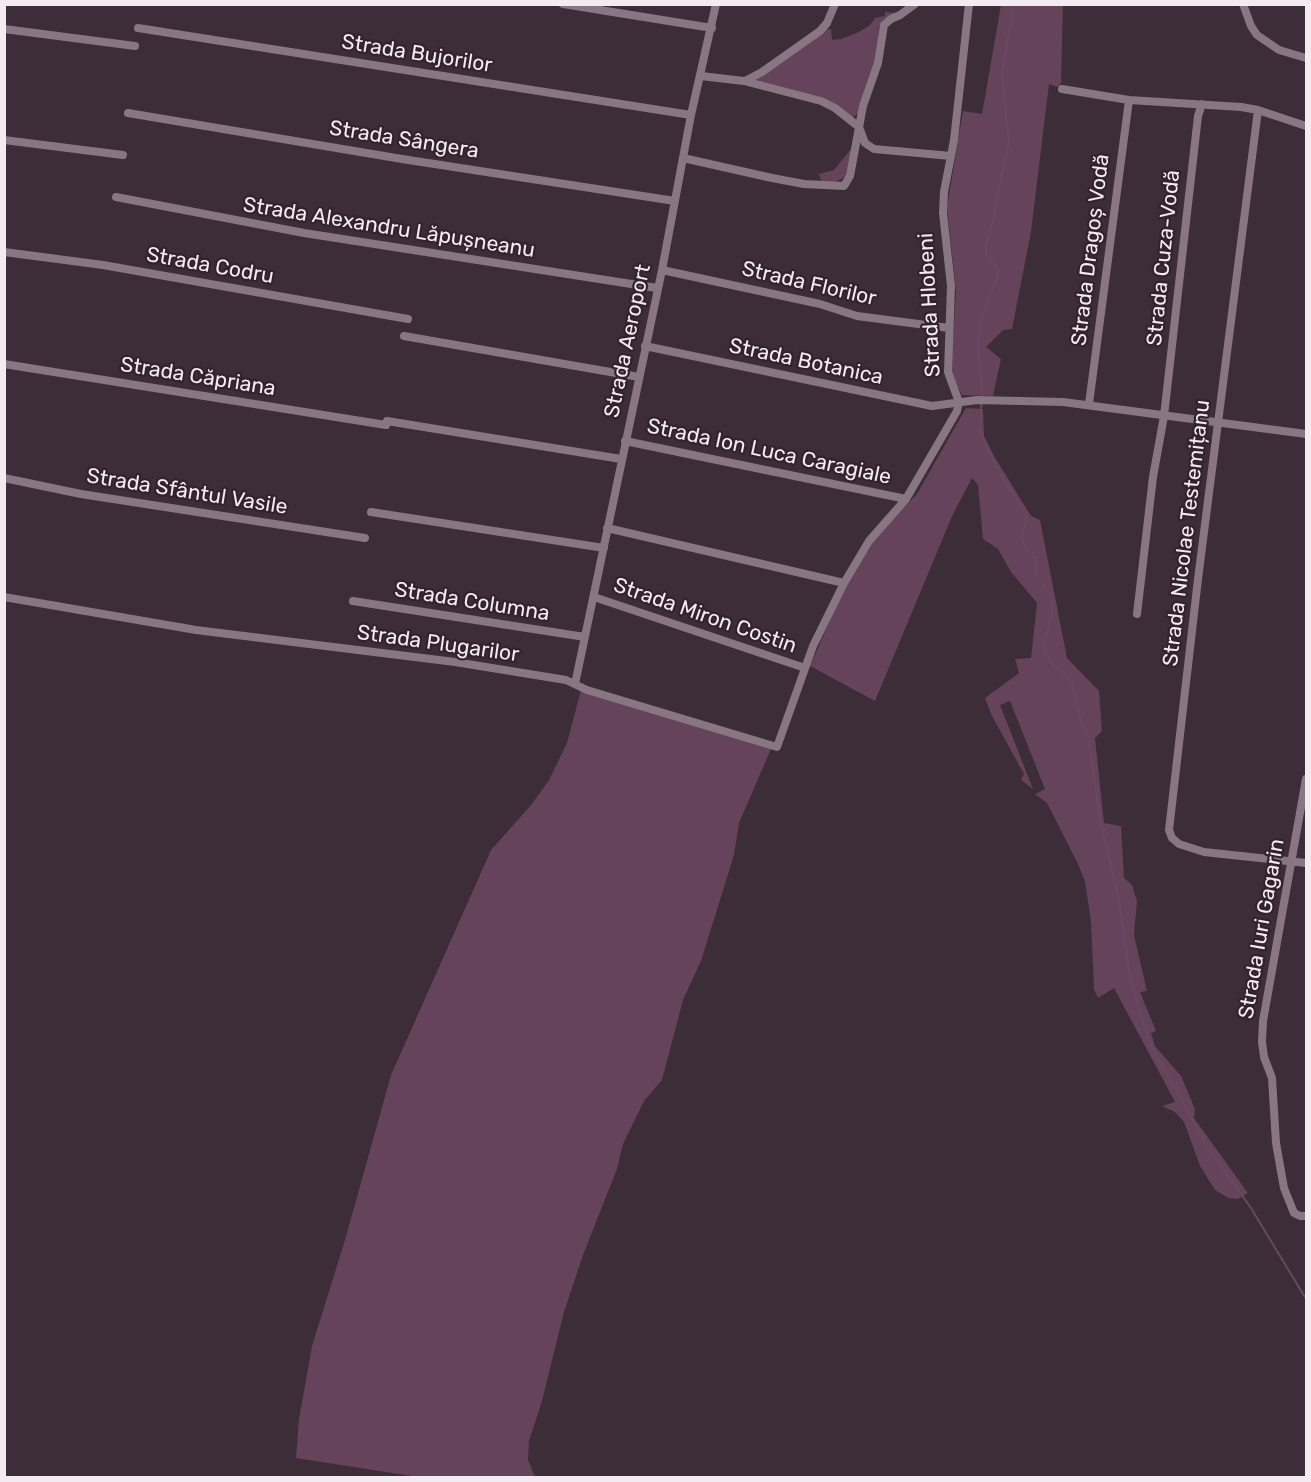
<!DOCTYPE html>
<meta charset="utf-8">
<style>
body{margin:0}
#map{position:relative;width:1311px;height:1482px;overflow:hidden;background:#3c2d38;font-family:Rubik,sans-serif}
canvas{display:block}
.frame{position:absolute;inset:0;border:6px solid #f4eaf1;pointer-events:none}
</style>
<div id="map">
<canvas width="1311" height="1482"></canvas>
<div class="frame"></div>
</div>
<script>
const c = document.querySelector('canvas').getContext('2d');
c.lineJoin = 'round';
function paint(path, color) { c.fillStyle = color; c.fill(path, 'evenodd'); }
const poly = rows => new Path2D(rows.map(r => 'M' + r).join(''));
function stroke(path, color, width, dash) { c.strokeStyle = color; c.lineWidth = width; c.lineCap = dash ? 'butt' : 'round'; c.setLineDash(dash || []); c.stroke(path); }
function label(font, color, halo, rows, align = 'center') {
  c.font = font + ' Rubik,sans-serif'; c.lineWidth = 4.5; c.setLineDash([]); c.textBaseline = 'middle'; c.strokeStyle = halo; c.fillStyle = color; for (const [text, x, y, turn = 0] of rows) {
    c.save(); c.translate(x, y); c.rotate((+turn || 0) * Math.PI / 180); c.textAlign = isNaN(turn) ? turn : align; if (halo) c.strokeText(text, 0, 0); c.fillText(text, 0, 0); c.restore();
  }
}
paint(poly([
 [1001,5,1063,5,1061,83,1058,87,1049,84,1031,232,1012,329,1003,330,986,347,1001,359,993,396,962,395,952,376,951,365,956,292,947,207,963,111,982,114],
 [885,12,897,13,883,20,879,27,876,64,859,112,855,116,851,117,835,106,752,80,823,30,831,29,832,40,841,39,859,32,870,25,875,18,885,16],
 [850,150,852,152,847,176,832,184,822,183,819,174,834,170],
 [966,408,983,409,984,436,994,456,1031,516,1040,520,1067,658,1099,691,1102,731,1095,738,1104,823,1121,826,1124,878,1132,885,1137,901,1134,935,1147,991,1140,992,1156,1031,1151,1033,1155,1046,1181,1076,1195,1109,1194,1118,1248,1193,1238,1199,1228,1198,1215,1190,1200,1166,1184,1122,1175,1112,1162,1106,1175,1102,1114,988,1098,998,1094,989,1091,922,1085,881,1077,862,1047,803,1035,794,1045,789,1010,701,1000,705,1033,789,1021,780,1024,774,992,716,985,698,1019,673,1015,659,1031,658,1037,603,1011,572,998,549,983,539,978,485,972,478,953,514,875,701,810,666,845,586,871,541,917,494],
 [581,690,771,749,739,823,734,855,701,961,683,1000,662,1080,644,1101,623,1144,617,1169,583,1255,564,1312,542,1401,529,1441,528,1460,535,1477,418,1477,296,1458,299,1419,312,1346,345,1240,391,1075,491,850,531,805,549,780,567,743]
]), '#64435b');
stroke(poly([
 [1014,4,1002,73,1009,143,996,201,994,217,986,245,986,255,998,269,997,280,981,317,978,345,982,391,980,428,984,441,997,468,1027,517,1022,536,1024,546,1029,554,1036,558,1036,574,1050,595,1053,612,1045,638,1044,650,1053,666,1062,671,1072,683,1080,718,1089,740,1100,820,1119,900,1130,977,1150,1044,1207,1146,1251,1208,1306,1299]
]), '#694862', 2);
stroke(poly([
 [563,4,712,28],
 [1243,4,1251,26,1257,35,1279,50,1306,58],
 [138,28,691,115],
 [4,29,135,46],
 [701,76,744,81,821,101,835,108,859,127,865,143,874,149,951,156],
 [745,81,762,72,820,31,827,23,835,4],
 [1062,89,1129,100,1241,107,1258,110,1306,126],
 [1258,110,1198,579,1169,830,1172,838,1179,844,1204,852,1306,863],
 [128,113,402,159,675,201],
 [4,140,123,155],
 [683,158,772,178,804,184,844,186,850,176,863,106,878,63,884,25,891,19,900,15,915,4],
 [116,197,304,233,657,288],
 [4,252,103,265,408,319],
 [662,270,820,304,857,316,949,328],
 [404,336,639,377],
 [645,346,932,406,977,400,1063,402,1306,434],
 [4,364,386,425],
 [1089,404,1129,100],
 [387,421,621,459],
 [625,441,906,499],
 [4,478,81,494,365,538],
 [371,512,604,548],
 [607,528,844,583],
 [4,597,196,630,455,662,566,680,587,690,777,747,813,646,844,583,869,541,906,499,957,411,959,402,948,372,951,286,943,213,944,192,954,140,969,4],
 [594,597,805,668],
 [353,601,585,637],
 [1137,614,1153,477,1164,416,1198,116,1202,104],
 [575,684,662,270,691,115,716,4],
 [1306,779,1263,1021,1262,1042,1264,1057,1272,1078,1276,1143,1284,1188,1294,1213,1300,1216,1306,1216]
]), '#887683', 8);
label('21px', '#f4eaf1', '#32232e', [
 ["Strada Bujorilor",417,54,9],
 ["Strada Sângera",404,140,9],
 ["Strada Alexandru Lăpușneanu",389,228,9],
 ["Strada Dragoș Vodă",1091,250,-83],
 ["Strada Cuza-Vodă",1164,258,-84],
 ["Strada Codru",210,266,10],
 ["Strada Florilor",809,284,13],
 ["Strada Hlobeni",930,305,-93],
 ["Strada Aeroport",628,341,-78],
 ["Strada Botanica",806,362,12],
 ["Strada Căpriana",198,377,9],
 ["Strada Ion Luca Caragiale",769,452,12],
 ["Strada Sfântul Vasile",187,492,9],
 ["Strada Nicolae Testemițanu",1187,533,-83],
 ["Strada Columna",472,602,9],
 ["Strada Miron Costin",705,616,19],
 ["Strada Plugarilor",438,644,8],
 ["Strada Iuri Gagarin",1262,929,-80]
]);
</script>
